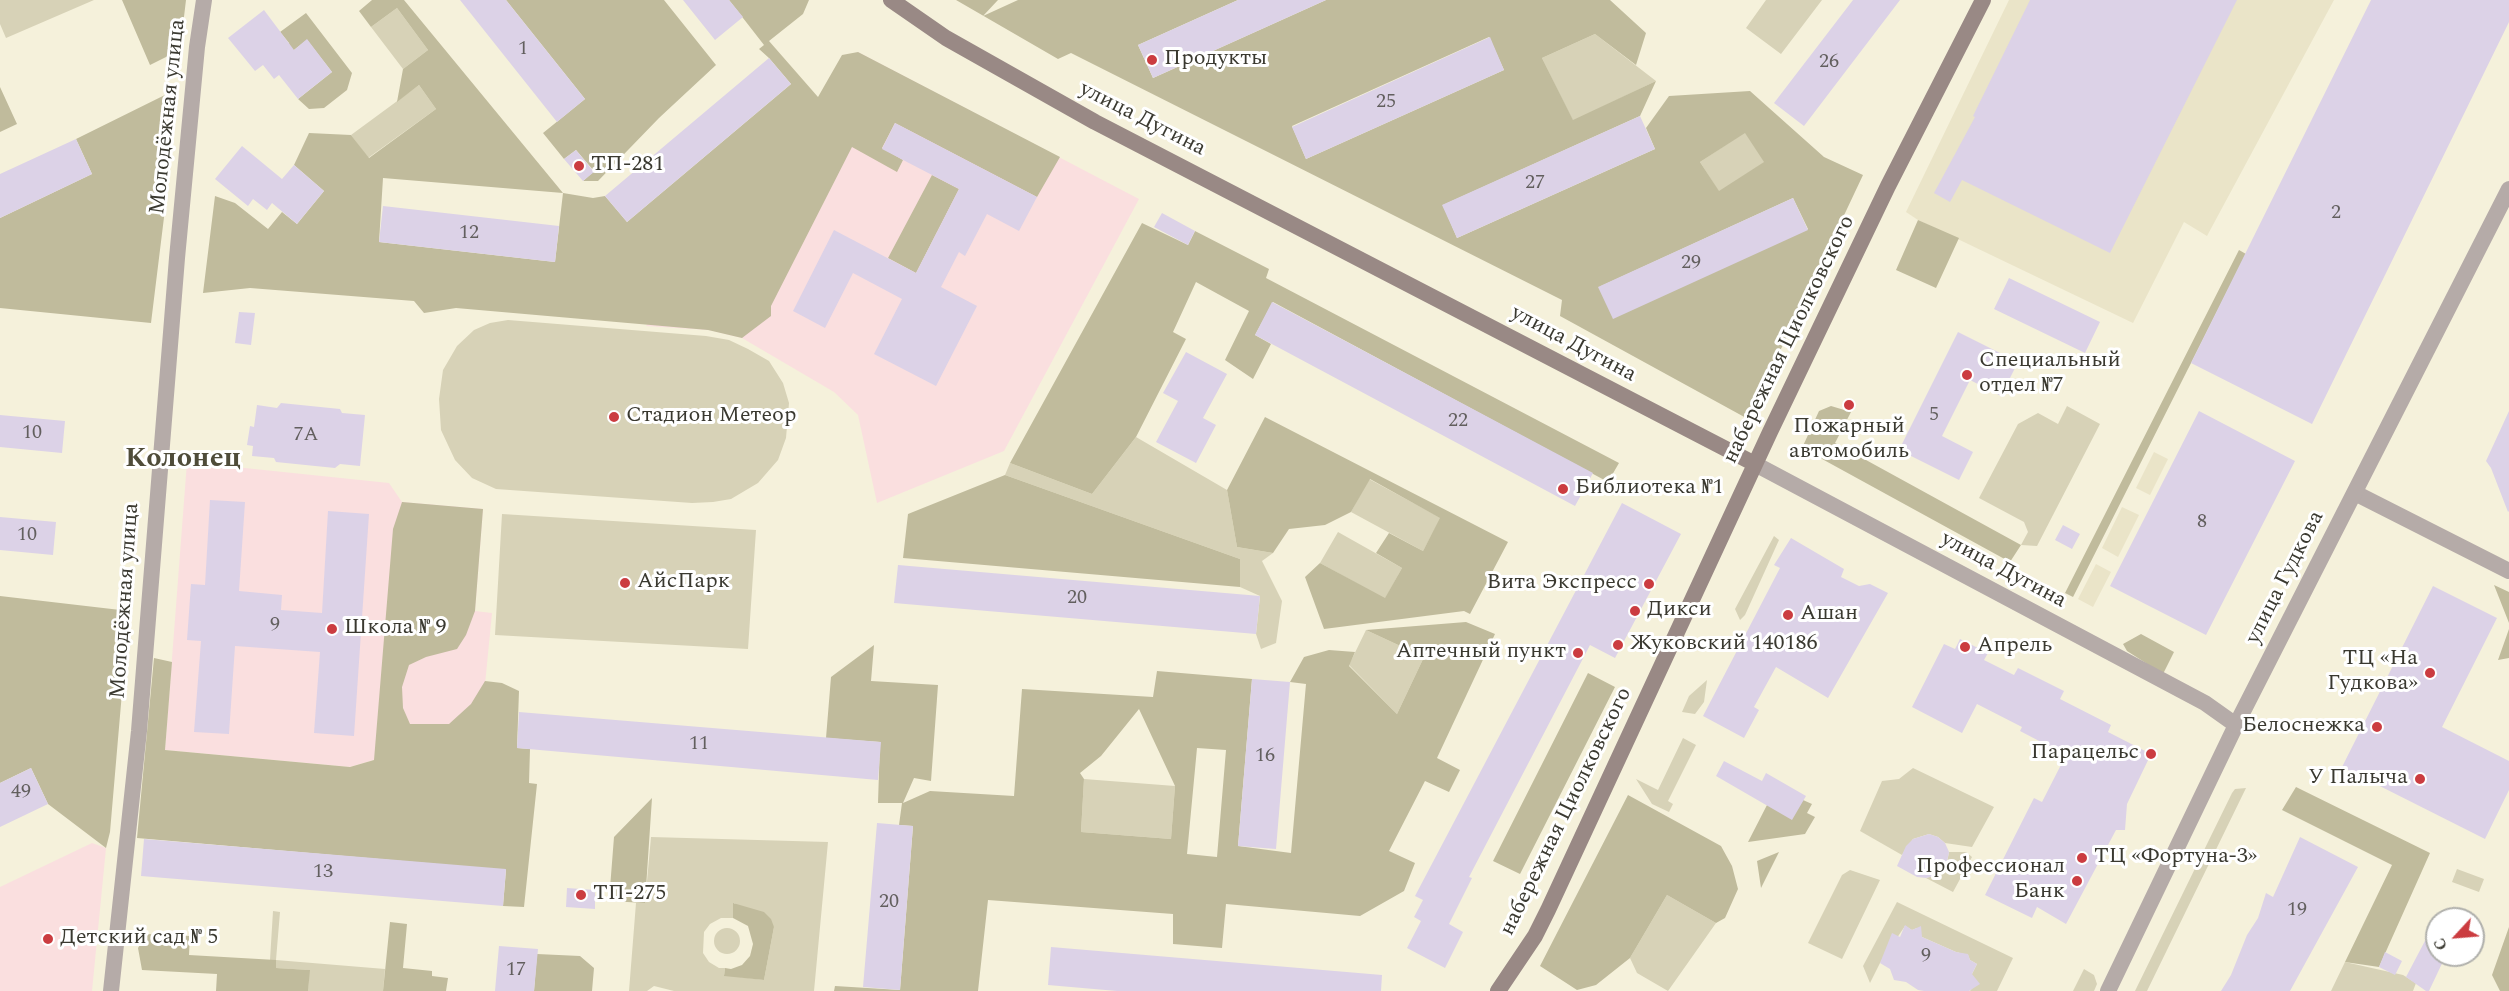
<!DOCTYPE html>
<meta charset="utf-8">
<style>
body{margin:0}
#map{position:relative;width:2509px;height:991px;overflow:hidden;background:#f5f1db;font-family:Spectral,serif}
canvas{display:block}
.north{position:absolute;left:2425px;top:907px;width:60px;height:60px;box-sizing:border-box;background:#fff;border:2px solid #b0b0ac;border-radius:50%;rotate:244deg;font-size:16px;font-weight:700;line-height:24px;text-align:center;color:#3a3930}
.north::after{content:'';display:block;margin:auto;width:21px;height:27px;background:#cb3c40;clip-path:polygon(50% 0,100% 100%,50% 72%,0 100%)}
</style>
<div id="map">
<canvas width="2509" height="991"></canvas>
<div class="north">С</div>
</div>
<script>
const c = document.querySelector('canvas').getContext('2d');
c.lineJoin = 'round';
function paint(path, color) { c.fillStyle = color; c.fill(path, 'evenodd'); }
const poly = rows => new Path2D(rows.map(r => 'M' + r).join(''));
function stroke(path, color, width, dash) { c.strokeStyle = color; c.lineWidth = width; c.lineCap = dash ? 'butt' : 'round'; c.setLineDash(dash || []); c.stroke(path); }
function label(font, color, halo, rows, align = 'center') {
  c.font = font + ' Spectral,serif'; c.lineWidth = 6; c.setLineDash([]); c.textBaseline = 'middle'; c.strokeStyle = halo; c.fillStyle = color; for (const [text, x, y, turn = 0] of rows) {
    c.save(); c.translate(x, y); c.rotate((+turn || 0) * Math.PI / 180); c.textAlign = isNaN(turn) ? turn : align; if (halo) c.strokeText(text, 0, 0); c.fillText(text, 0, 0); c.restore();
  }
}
paint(poly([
 [2009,0,2334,0,2207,236,2184,222,2133,323,1918,220,1906,212],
 [2154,452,2168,459,2150,495,2136,488],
 [2122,507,2139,515,2118,557,2102,548],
 [2096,564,2111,572,2093,607,2078,599]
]), '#eae4c8');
paint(poly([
 [858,52,1139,199,1004,451,877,503,858,415,834,392,742,338,709,330,646,326,812,134],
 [187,462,389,483,402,502,483,509,475,611,492,613,477,766,384,757,350,767,165,750],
 [92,843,106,848,92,991,0,991,0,887]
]), '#fadfdf');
paint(poly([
 [0,0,94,0,6,38,0,24],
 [1766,0,1822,0,1781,54,1746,28],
 [397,8,428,50,403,69,371,27],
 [1595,34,1656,81,1573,121,1542,58],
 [419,85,436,109,368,158,351,135],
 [1745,132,1765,162,1719,192,1700,162],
 [508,320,706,336,729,340,748,349,769,361,783,383,789,403,786,438,778,460,758,483,731,499,713,502,692,503,496,489,472,478,455,460,441,430,439,399,443,370,457,346,474,330,490,323],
 [2067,406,2100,424,2037,546,2021,545,2028,532,2024,522,1979,498,2018,424,2038,413,2058,424],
 [1136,437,1227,490,1237,547,1273,553,1262,561,1282,601,1276,643,1261,649,1256,634,1260,596,1240,587,1240,559,1005,475,1010,463,1092,494],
 [1369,479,1441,518,1423,551,1351,512],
 [502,514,756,530,748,649,495,635],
 [1338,532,1402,568,1385,599,1320,563],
 [1774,536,1779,540,1745,615,1740,620,1735,609],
 [1366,630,1424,657,1397,714,1349,665],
 [1707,680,1704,702,1695,714,1682,712,1689,696],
 [1683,738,1696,745,1668,801,1673,804,1669,812,1652,804,1636,779,1658,790],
 [1913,768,1994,807,1972,847,1945,843,1938,837,1929,834,1913,839,1902,855,1860,831,1882,781,1899,779],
 [1084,779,1175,786,1171,839,1081,832],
 [2246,788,2147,991,2135,991,2232,793,2235,789],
 [651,837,828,842,814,991,674,991,654,986,647,991,629,991,636,903,645,903],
 [734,903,774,927,764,980,724,975,725,968,719,968,709,962,703,953,704,932,710,924,721,918,733,918],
 [1949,852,1966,852,1972,857,1953,892,1926,878,1937,875,1946,867],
 [2457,869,2484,879,2479,892,2452,882],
 [1850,870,1880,880,1842,959,1808,943,1842,875],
 [1667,895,1716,923,1668,991,1637,973,1630,958],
 [1897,902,2013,958,1997,991,1970,991,1977,981,1971,976,1977,964,1970,960,1968,955,1956,952,1922,937,1917,928,1912,930,1905,926,1880,963,1870,983,1863,966],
 [273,911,280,912,276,960,385,969,383,991,308,991,309,970,275,968,270,960],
 '714 941a13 13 0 1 1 26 0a13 13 0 1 1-26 0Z',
 [2345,962,2403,975,2416,983,2413,991,2331,991],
 [2084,969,2094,975,2097,984,2094,991,2073,991]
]), '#d7d2b7');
paint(poly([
 [122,0,186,0,180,50,150,65],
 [372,0,404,0,563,193,593,198,605,196,627,222,791,84,769,58,759,49,764,45,729,0,809,0,803,14,769,41,818,97,842,55,858,52,1060,157,1037,197,895,123,882,148,903,160,897,172,852,147,771,306,771,316,742,338,708,330,456,308,424,313,414,301,250,288,203,293,215,196,235,203,268,229,282,212,297,224,324,191,294,165,309,133,351,135,369,158,436,109,419,85,397,102,403,69,428,50,397,8,371,27,359,11],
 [383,178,563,193,555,262,379,242],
 [506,0,664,0,716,65,659,118,598,181,583,181,594,171,576,150,564,159,543,133,585,99],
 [956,0,998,0,983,16,1018,0,1238,0,1138,45,1153,78,1326,0,1610,0,1646,33,1636,65,1595,34,1542,58,1573,120,1656,81,1640,116,1443,205,1457,238,1655,149,1646,128,1669,96,1750,91,1824,157,1863,175,1748,419,1560,316,1562,300,1071,53,1058,59],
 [1489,37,1504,70,1306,159,1292,126],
 [1745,133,1764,162,1719,191,1700,162],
 [1793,198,1808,229,1599,287],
 [306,13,352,73,347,90,324,108,309,109,298,99,332,72,307,40,290,53,289,43,280,32],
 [0,87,17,124,0,132],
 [175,90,167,193,151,323,0,308,0,218,92,174,76,139],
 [932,175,959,189,916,273,888,258],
 [1918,220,1959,238,1936,288,1896,270],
 [1142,223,1188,245,1195,231,1269,269,1266,278,1619,463,1608,482,1273,302,1255,335,1271,344,1253,379,1225,360,1249,311,1196,282,1173,332,1186,339,1136,437,1092,494,1010,463],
 [2239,250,2246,254,2073,597,2065,593],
 [1831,406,1851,412,1835,443,2021,545,2010,562,1802,448,1819,411],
 [1265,417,1508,542,1470,614,1464,611,1324,629,1305,577,1320,563,1385,598,1402,568,1376,553,1389,533,1423,551,1440,518,1370,479,1351,512,1325,525,1289,529,1273,553,1237,547,1227,490],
 [1005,475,1240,559,1240,587,903,558,908,514],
 [402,502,483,509,475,611,466,635,457,649,426,657,409,665,402,687,403,708,410,724,449,724,471,704,485,681,502,683,519,691,517,748,530,749,529,783,537,784,524,907,503,906,506,870,137,838,154,658,172,662,165,750,350,767,374,760,393,529],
 [2494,585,2509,592,2509,623],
 [0,596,129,611,110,832,106,848,48,804,31,768,0,783],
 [1466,622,1495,634,1437,758,1460,770,1449,792,1425,781,1389,851,1415,863,1404,891,1360,916,1226,904,1222,948,1173,944,1173,914,988,900,978,991,834,991,835,986,900,990,913,826,899,825,902,803,878,803,880,742,826,738,831,677,874,645,871,681,938,685,931,781,914,778,903,803,930,791,1014,796,1022,689,1153,697,1157,671,1252,679,1238,846,1291,853,1306,684,1290,682,1304,657,1329,650,1355,652,1349,666,1397,714,1424,657,1366,630],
 [1139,709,1175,786,1171,839,1081,832,1084,779,1080,773,1101,756],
 [1197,748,1226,750,1217,857,1187,854],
 [2509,629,2509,658,2498,660],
 [2141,634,2174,652,2163,674,2127,651,2123,644],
 [1588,673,1615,687,1520,874,1493,861],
 [2296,787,2430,853,2379,967,2345,962,2392,865,2282,810],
 [1628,795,1721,846,1732,866,1738,889,1725,918,1716,923,1667,895,1630,958,1596,985,1577,990,1540,966],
 [652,798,645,903,609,901,614,837],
 [1803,800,1812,804,1807,813,1815,817,1805,834,1748,842,1767,805],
 [1779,852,1761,888,1757,861],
 [733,903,764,912,771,919,774,927,764,980,724,976,725,968,731,969,742,965,750,956,753,944,748,926,733,918],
 [390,922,407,924,403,968,432,971,432,976,448,978,446,991,383,991],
 [2509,927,2509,991,2500,991,2492,975],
 [146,934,190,936,189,955,276,960,276,968,310,970,308,991,216,991,217,974,142,970,138,948],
 [537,954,580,956,594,968,592,991,534,991]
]), '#c0bb9c');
paint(poly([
 [460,0,506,0,585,99,557,122],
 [683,0,729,0,743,17,715,40],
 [1238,0,1326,0,1153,78,1138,45],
 [1853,0,1900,0,1804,126,1774,103],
 [2030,0,2237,0,2110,253,1962,180,1950,202,1934,193,1975,117,1973,116],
 [2371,0,2509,0,2509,22,2312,424,2191,363],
 [264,10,294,50,307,39,332,72,298,99,279,75,274,79,263,65,255,71,228,38],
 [1490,37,1504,70,1306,159,1292,127],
 [769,58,791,84,627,222,605,196],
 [1640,116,1655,149,1457,238,1442,205],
 [895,123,1037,197,1019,231,987,214,965,256,959,252,941,287,977,306,936,386,874,354,902,299,853,273,825,328,793,311,834,230,916,273,959,189,882,149],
 [76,139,92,174,0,218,0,174],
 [242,146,282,179,294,165,324,191,297,224,272,203,267,210,253,199,248,206,215,179],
 [576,150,594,172,583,181,564,159],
 [1793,198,1808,230,1613,319,1598,287],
 [383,206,559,226,555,262,379,242],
 [1162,213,1195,231,1188,245,1154,227],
 [2009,278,2100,322,2085,353,1994,309],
 [1272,302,1593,473,1575,506,1255,335],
 [239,312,255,313,251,345,235,343],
 [1958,332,2018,362,2001,396,1970,380,1942,436,1973,452,1959,480,1899,450],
 [1186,352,1227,374,1203,418,1216,425,1196,463,1156,442,1178,401,1163,393],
 [281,403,340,409,342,413,365,415,360,466,340,464,335,468,276,462,274,458,252,456,253,446,247,445,250,426,254,427,257,405,277,408],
 [2199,411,2295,461,2206,635,2110,586],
 [2509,411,2509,511,2508,512,2491,468,2486,461],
 [0,415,65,421,62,453,0,447],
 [210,500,245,502,239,591,282,595,281,610,322,613,328,511,369,514,354,736,314,733,320,652,235,646,229,734,194,732,201,641,187,640,191,584,205,585],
 [1622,503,1681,534,1615,658,1590,645,1469,877,1472,878,1449,924,1463,932,1445,968,1407,948,1421,921,1414,917,1423,900,1415,896],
 [0,517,56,522,53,555,0,550],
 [2063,525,2080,534,2072,549,2055,540],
 [1791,538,1844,569,1841,577,1859,586,1870,584,1888,593,1828,698,1776,667,1754,707,1759,710,1744,738,1703,716,1780,568,1774,565],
 [898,565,1260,596,1256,634,894,603],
 [2433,586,2497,618,2442,727,2509,761,2509,790,2485,839,2342,767],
 [1960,639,1988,653,1984,660,2014,675,2018,668,2064,691,2060,699,2111,725,2108,732,2151,754,2127,804,2125,830,2116,830,2066,924,2037,907,2032,918,1985,895,2034,798,2042,802,2066,755,2020,731,2022,727,1977,704,1962,733,1912,707,1944,644,1955,649],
 [1252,679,1290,682,1276,849,1238,846],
 [519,712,881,742,878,780,517,748],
 [1724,761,1762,781,1766,773,1806,796,1792,820,1716,776],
 [31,768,48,804,0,827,0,783],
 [877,823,913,826,900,990,863,987],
 [1929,834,1938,837,1945,843,1949,852,1946,867,1937,875,1926,878,1917,877,1897,866,1906,846,1913,839],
 [2300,837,2358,867,2290,991,2221,991,2231,975,2247,935,2258,918,2266,893,2273,897],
 [144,839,506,869,503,906,141,876],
 [567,888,595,890,595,909,566,907],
 [2437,918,2437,955,2446,955,2429,991,2426,991,2406,977],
 [1905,925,1912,930,1921,926,1922,937,1956,952,1968,954,1970,960,1977,964,1972,974,1980,984,1969,991,1924,991,1918,990,1906,982,1894,980,1890,969,1880,963,1892,933,1900,937],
 [499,946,538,949,534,991,495,991],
 [1051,947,1382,975,1381,991,1117,991,1048,985],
 [2385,952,2402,961,2395,975,2379,967]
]), '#dcd2e7');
stroke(poly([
 [2355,493,2509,571],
 [111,991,139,731,177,258,197,47,204,0],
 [2108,991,2236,725]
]), '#b5aba8', 16);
stroke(poly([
 [1755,464,2205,703,2236,725,2509,189]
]), '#b5aba8', 16);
stroke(poly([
 [891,0,946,38,1095,122,1755,464],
 [1498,991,1535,936,1548,910,1770,432,1888,186,1983,0]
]), '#998985', 16);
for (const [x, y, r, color] of [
 [1152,60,6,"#cb3c40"],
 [579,166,6,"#cb3c40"],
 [1967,375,6,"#cb3c40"],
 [1849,405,6,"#cb3c40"],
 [614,417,6,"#cb3c40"],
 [1563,489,6,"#cb3c40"],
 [625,583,6,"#cb3c40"],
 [1649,584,6,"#cb3c40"],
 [1635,611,6,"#cb3c40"],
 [1788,615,6,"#cb3c40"],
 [332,629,6,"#cb3c40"],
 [1618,645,6,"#cb3c40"],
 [1965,647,6,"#cb3c40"],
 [1578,653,6,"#cb3c40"],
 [2430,673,6,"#cb3c40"],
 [2377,727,6,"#cb3c40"],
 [2151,754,6,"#cb3c40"],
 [2420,779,6,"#cb3c40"],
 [2082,858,6,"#cb3c40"],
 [2077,881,6,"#cb3c40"],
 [581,895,6,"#cb3c40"],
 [48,939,6,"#cb3c40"]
]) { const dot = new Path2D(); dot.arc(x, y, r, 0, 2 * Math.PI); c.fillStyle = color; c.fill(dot); stroke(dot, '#fff', 2); }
label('20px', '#625f5e', null, [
 ["1",523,50],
 ["26",1829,63],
 ["25",1386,103],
 ["27",1535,184],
 ["2",2336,214],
 ["12",469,234],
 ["29",1691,264],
 ["5",1934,416],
 ["22",1458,422],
 ["10",32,434],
 ["7А",306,436],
 ["8",2202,523],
 ["10",27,536],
 ["20",1077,599],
 ["9",275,626],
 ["11",699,745],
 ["16",1265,757],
 ["49",21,793],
 ["13",323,873],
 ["20",889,903],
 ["19",2297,911],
 ["9",1926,957],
 ["17",516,971]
]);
label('22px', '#3a3930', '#fff', [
 ["Продукты",1164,60],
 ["ТП-281",591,166],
 ["Специальный",1979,362],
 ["отдел №7",1979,387],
 ["Стадион Метеор",626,417],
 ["Пожарный",1849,428,"center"],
 ["автомобиль",1849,453,"center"],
 ["Библиотека №1",1575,489],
 ["АйсПарк",637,583],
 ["Вита Экспресс",1637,584,"right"],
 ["Дикси",1647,611],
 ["Ашан",1800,615],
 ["Школа № 9",344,629],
 ["Жуковский 140186",1630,645],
 ["Апрель",1977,647],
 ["Аптечный пункт",1566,653,"right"],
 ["ТЦ «На",2418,660,"right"],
 ["Гудкова»",2418,685,"right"],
 ["Белоснежка",2365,727,"right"],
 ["Парацельс",2139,754,"right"],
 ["У Палыча",2408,779,"right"],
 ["ТЦ «Фортуна-3»",2094,858],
 ["Профессионал",2065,868,"right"],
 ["Банк",2065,893,"right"],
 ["ТП-275",593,895],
 ["Детский сад № 5",60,939]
], 'left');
label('22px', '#3a3930', '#fff', [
 ["Молодёжная улица",169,117,-84],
 ["улица Дугина",1142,120,27],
 ["набережная Циолковского",1790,340,-64],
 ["улица Дугина",1573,345,28],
 ["улица Дугина",2003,571,28],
 ["улица Гудкова",2286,578,-63],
 ["Молодёжная улица",126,601,-86],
 ["набережная Циолковского",1567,812,-64]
]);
label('bold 28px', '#4f4c39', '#fff', [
 ["Колонец",183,461]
]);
</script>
